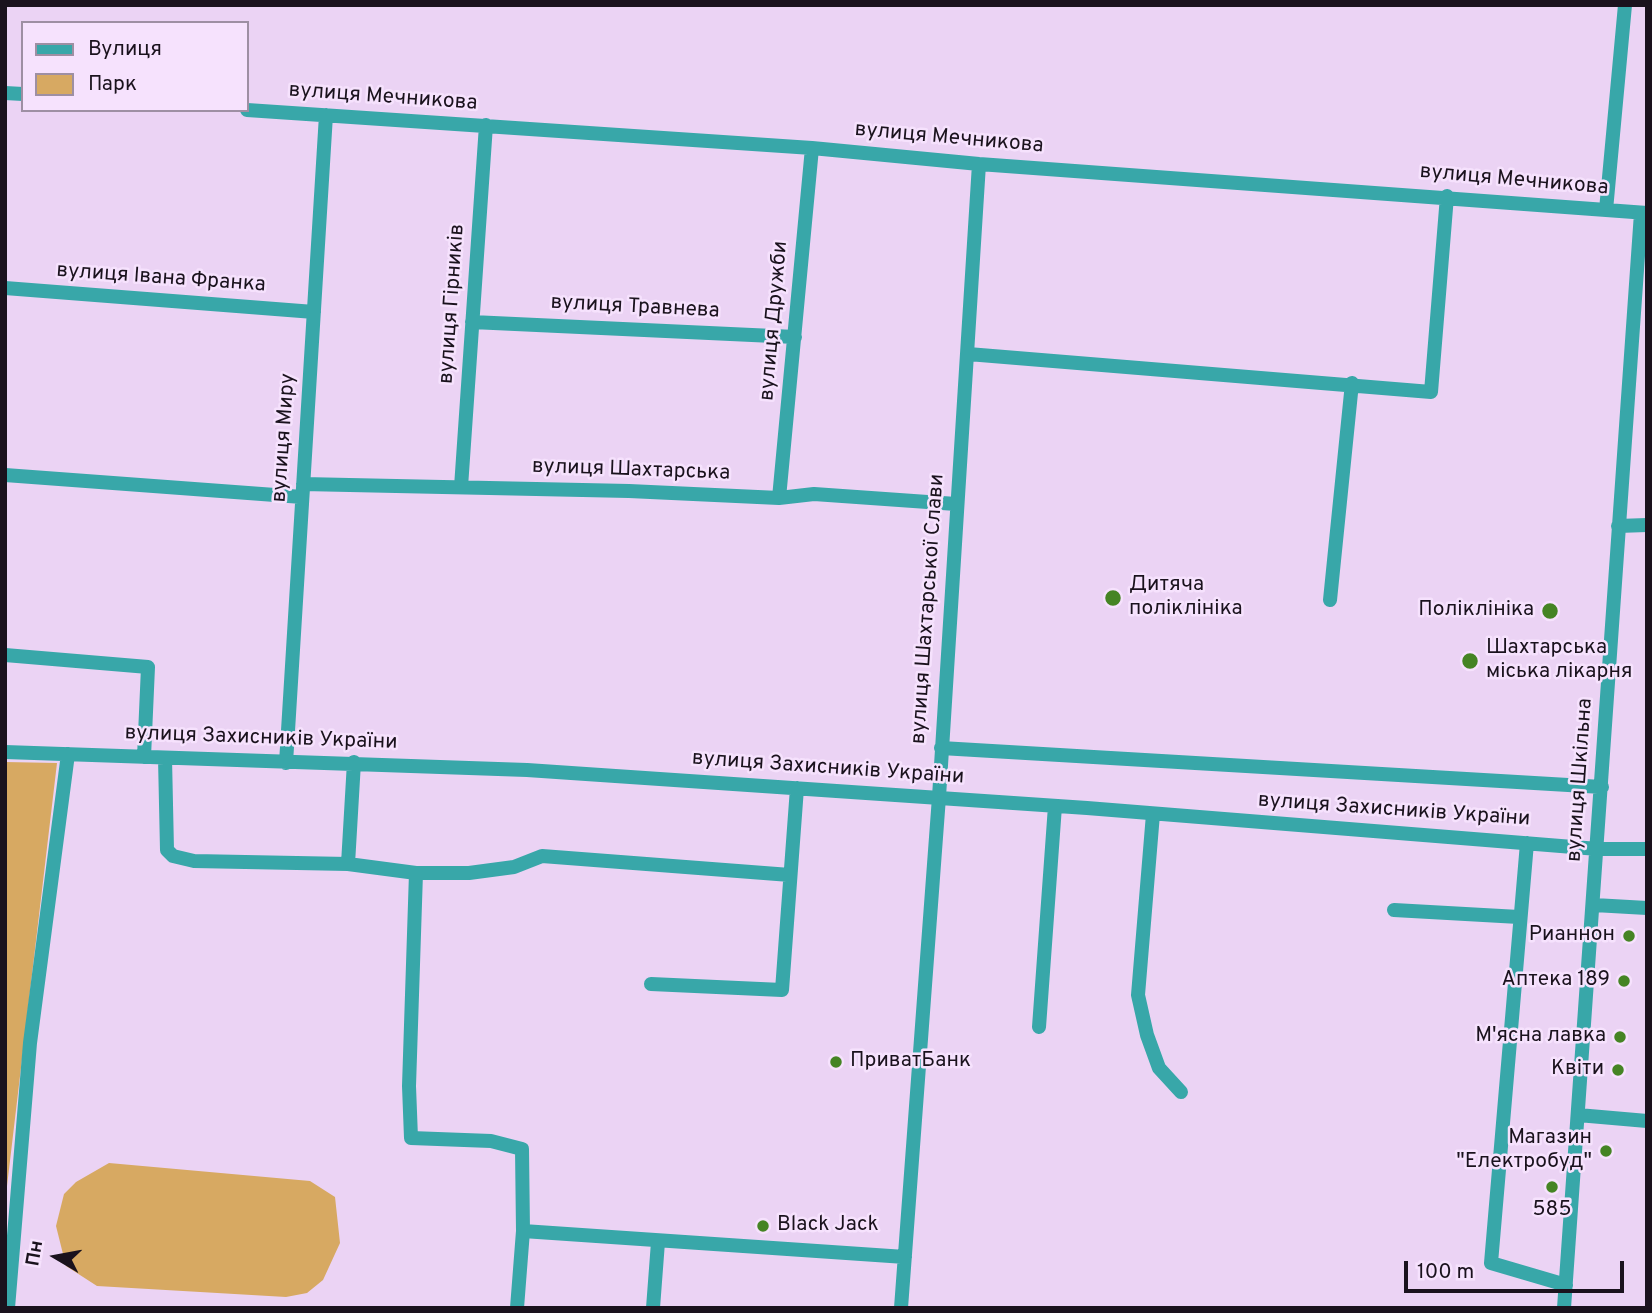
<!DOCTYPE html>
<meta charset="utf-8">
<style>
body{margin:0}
#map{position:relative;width:1652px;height:1313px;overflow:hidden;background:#ebd3f4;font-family:Overpass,sans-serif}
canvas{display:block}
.frame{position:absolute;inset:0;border:7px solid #1a121d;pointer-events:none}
.legend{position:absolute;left:21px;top:21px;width:228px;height:91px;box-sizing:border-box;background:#f6e2fd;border:2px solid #9e8fa3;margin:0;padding:9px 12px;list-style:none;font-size:21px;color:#1a121d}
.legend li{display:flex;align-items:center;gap:14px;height:35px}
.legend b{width:35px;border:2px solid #9e8fa3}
.north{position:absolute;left:21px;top:1222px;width:70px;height:70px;-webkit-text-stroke:5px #f6e2fd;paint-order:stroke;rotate:280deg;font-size:19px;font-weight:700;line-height:28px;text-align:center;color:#1a121d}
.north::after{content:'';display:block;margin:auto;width:24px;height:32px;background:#1a121d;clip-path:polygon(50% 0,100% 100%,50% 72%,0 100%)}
.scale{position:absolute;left:1404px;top:1261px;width:220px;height:32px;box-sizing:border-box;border:4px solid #1a121d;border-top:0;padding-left:9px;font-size:21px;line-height:24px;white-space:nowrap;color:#1a121d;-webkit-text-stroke:5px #f6e2fd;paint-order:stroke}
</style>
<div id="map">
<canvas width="1652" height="1313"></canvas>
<div class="frame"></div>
<ul class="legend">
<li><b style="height:9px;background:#38a7a9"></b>Вулиця</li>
<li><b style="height:19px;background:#d7a962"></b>Парк</li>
</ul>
<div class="north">Пн</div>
<div class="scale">100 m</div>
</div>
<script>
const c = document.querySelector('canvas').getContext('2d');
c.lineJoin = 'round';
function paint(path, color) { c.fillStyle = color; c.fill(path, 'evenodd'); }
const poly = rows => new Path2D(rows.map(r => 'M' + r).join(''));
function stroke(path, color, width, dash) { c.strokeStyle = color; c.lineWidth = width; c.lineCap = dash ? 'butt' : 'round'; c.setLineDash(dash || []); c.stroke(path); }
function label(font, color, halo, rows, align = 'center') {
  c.font = font + ' Overpass,sans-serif'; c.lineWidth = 5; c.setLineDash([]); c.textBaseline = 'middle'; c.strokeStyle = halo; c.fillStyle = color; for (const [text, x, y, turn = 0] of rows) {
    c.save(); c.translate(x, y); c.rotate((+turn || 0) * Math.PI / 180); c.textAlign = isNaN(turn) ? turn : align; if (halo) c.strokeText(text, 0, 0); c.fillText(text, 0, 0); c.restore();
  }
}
paint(poly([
 [5,762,57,763,5,1203],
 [109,1163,310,1181,335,1197,340,1243,323,1280,307,1293,286,1297,97,1286,66,1266,56,1226,64,1194,76,1182]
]), '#d7a962');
stroke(poly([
 [5,93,23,94],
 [247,110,812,148,979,164,1647,213],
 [1606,210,1625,5],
 [5,288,314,312],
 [472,322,795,337],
 [968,354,1431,392,1447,196],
 [5,475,302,497],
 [303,484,629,491,779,498,814,494,956,504],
 [461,487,486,125],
 [779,498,812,148],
 [1618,526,1647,525],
 [1330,600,1352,383],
 [5,655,148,667,144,757],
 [941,748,1602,787],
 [5,752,527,770,1087,808,1598,849,1647,849],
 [165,758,167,850,173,856,194,861,348,864,416,873,469,873,514,867,542,856,790,875],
 [286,763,326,115],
 [1153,814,1138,995,1147,1035,1159,1068,1181,1092],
 [1527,843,1491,1263,1566,1285],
 [348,864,354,762],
 [416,873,409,1086,411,1138,491,1141,522,1149,523,1231,517,1308],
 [1594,905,1647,908],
 [1394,910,1519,917],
 [651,984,782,990,797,788],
 [1039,1027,1055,806],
 [1578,1115,1647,1121],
 [523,1231,905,1257],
 [8,1308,30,1043,68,754],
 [653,1308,658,1242],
 [901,1308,939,797,979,164],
 [1564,1308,1641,213]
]), '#38a7a9', 14);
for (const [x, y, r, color] of [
 [1113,598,9,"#458424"],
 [1550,611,9,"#458424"],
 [1470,661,9,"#458424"],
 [1629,936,7,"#458424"],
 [1624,981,7,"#458424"],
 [1620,1037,7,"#458424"],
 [836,1062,7,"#458424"],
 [1618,1070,7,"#458424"],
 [1606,1151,7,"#458424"],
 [1552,1187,7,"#458424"],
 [763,1226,7,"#458424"]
]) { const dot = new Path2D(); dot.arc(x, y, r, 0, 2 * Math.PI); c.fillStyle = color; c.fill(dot); stroke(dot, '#f6e2fd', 2.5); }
label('21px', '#1a121d', '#f6e2fd', [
 ["вулиця Мечникова",383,98,4],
 ["вулиця Мечникова",949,139,5],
 ["вулиця Мечникова",1514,181,5],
 ["вулиця Івана Франка",161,279,4],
 ["вулиця Гірників",453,304,-86],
 ["вулиця Травнева",635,308,3],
 ["вулиця Дружби",775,321,-85],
 ["вулиця Миру",285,438,-86],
 ["вулиця Шахтарська",631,471,2],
 ["вулиця Шахтарської Слави",929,609,-86],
 ["вулиця Захисників України",261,739,2],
 ["вулиця Захисників України",828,769,4],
 ["вулиця Шкільна",1581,780,-86],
 ["вулиця Захисників України",1394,811,4]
]);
label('21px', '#1a121d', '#f6e2fd', [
 ["Дитяча",1129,586,"left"],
 ["поліклініка",1129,610,"left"],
 ["Поліклініка",1534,611],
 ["Шахтарська",1486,649,"left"],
 ["міська лікарня",1486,673,"left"],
 ["Рианнон",1615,936],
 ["Аптека 189",1610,981],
 ["М'ясна лавка",1606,1037],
 ["ПриватБанк",850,1062,"left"],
 ["Квіти",1604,1070],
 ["Магазин",1592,1139],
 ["\"Електробуд\"",1592,1163],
 ["585",1552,1211,"center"],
 ["Black Jack",777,1226,"left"]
], 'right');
</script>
